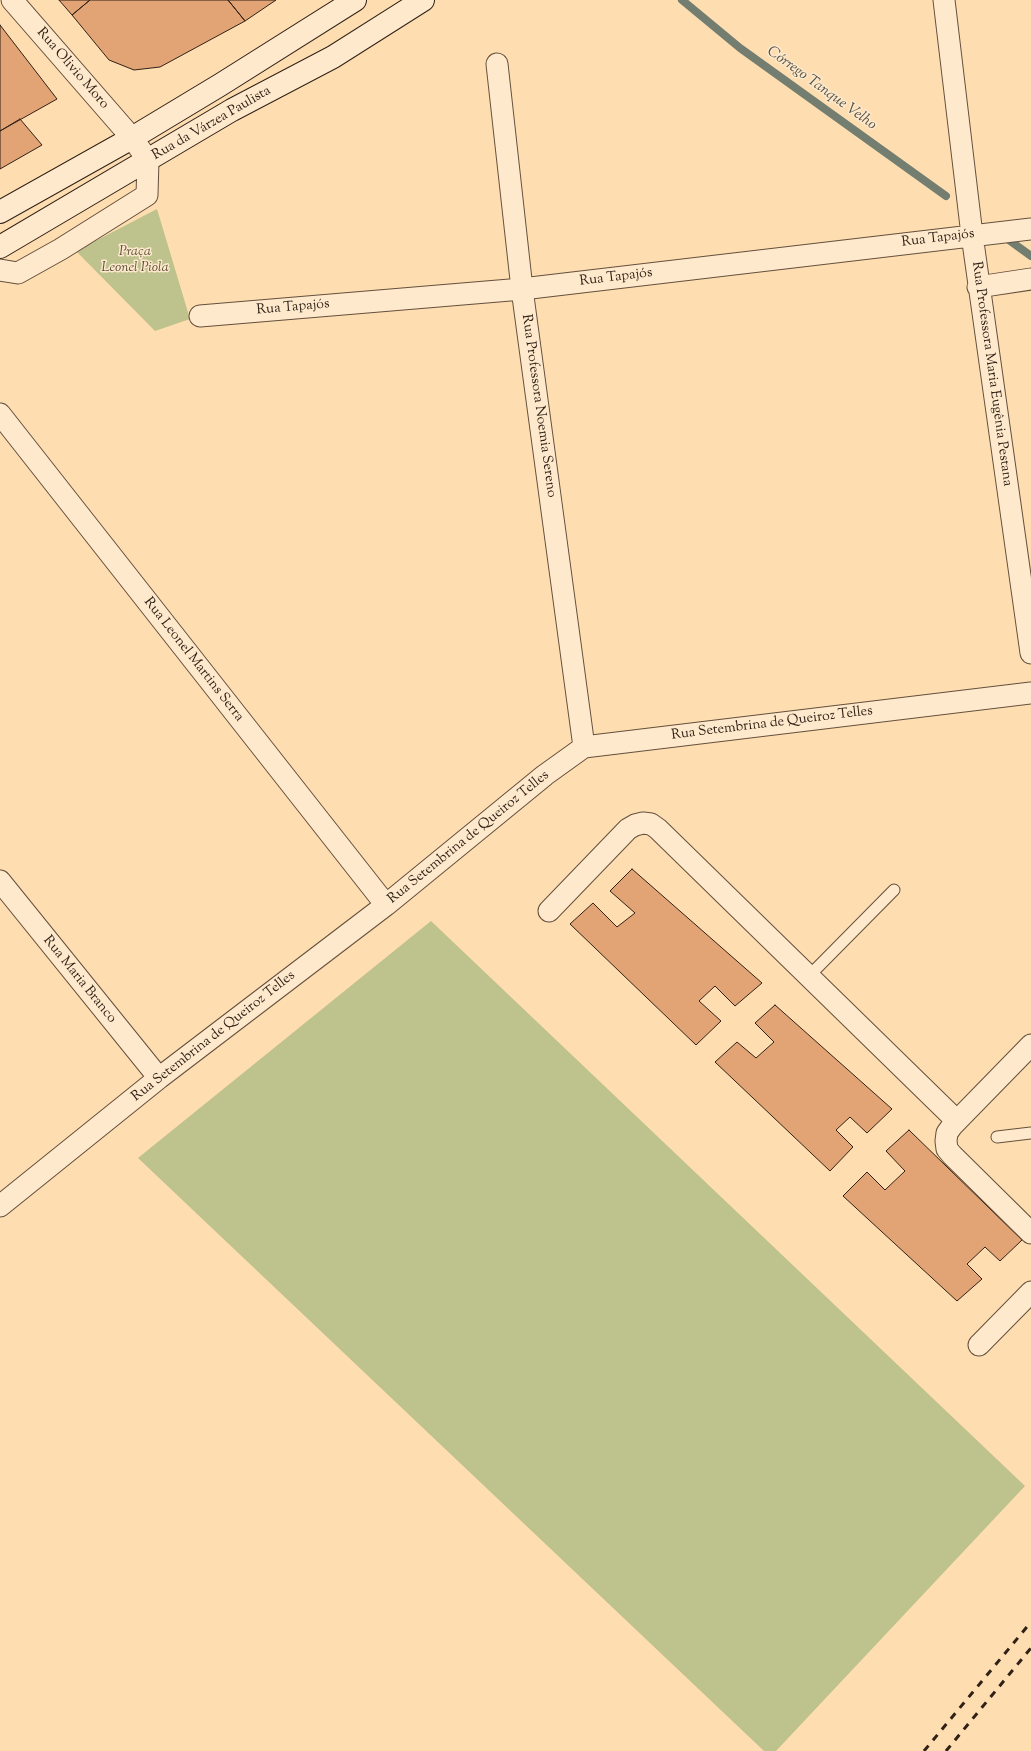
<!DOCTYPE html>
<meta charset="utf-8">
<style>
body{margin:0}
canvas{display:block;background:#feddb0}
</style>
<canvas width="1031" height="1751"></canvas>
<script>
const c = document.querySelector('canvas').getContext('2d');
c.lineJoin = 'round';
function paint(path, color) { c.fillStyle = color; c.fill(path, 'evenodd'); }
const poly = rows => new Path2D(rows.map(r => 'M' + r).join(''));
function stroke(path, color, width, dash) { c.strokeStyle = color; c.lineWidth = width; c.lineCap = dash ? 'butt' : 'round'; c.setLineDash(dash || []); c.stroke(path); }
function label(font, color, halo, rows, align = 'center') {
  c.font = font + ' "Sorts Mill Goudy",serif'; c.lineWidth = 3; c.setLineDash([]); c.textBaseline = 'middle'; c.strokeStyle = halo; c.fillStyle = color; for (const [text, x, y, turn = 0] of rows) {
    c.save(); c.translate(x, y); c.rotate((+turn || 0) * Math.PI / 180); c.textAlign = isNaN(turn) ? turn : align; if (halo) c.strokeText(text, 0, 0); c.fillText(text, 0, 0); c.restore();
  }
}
paint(poly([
 [157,209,190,319,155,331,76,251],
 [431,921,1025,1486,776,1751,764,1751,138,1158]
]), '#bec28d');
stroke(poly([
 [682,0,740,48,946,196],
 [1002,235,1031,256]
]), '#737e70', 8);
const building = poly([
 [59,0,90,0,72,15,59,0],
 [90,0,228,0,245,21,160,67,134,70,109,60,72,15,90,0],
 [228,0,276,0,245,21,228,0],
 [0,25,57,99,0,131,0,25],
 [20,119,42,145,0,169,0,131,20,119],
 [632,869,762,983,735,1006,715,986,699,1001,721,1021,696,1045,570,924,593,903,617,927,635,913,610,891,632,869],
 [775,1005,892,1109,867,1133,850,1117,836,1130,853,1147,830,1171,715,1062,737,1042,756,1058,774,1042,755,1023,775,1005],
 [909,1130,1022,1240,1000,1261,985,1247,967,1264,982,1279,957,1301,843,1196,867,1172,885,1190,905,1171,886,1151,909,1130]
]);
paint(building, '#e3a475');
stroke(building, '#302117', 1);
const lane = poly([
 [809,976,894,890],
 [997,1137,1031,1133]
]);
const street = poly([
 [944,0,972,235,1031,653],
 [497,64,522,289,584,747],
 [0,270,18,273,61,249,147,195,148,160,132,138,12,0],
 [978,287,1031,279],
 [200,316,522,289,1031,229],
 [0,414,386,905],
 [0,881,159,1078],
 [549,911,628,829,635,825,643,823,651,824,658,829,957,1121],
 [1031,1045,952,1126,947,1133,946,1141,947,1149,952,1155,1031,1233],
 [0,1206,159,1078,386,905,545,775,584,747,1031,693],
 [979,1345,1031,1292]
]);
const secondary = poly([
 [0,212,132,138,220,85,355,0],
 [0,247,232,110,333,57,423,0]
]);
stroke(lane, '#64503d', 13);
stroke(street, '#64503d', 23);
stroke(secondary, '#302117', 24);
stroke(lane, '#fee9cc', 11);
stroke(street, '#fee9cc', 21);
stroke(secondary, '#fee9cc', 22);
stroke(poly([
 [924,1751,1031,1622],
 [946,1751,1031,1648]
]), '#302117', 3, [7, 7]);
label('14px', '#302117', '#fee9cc', [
 ["Rua Olivio Moro",72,69,49],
 ["Rua da Várzea Paulista",212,124,-30],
 ["Rua Tapajós",938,239,-7],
 ["Rua Tapajós",616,278,-7],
 ["Rua Tapajós",293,308,-5],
 ["Rua Professora Maria Eugênia Pestana",991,374,82],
 ["Rua Professora Noemia Sereno",538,406,82],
 ["Rua Leonel Martins Serra",193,660,52],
 ["Rua Setembrina de Queiroz Telles",772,724,-7],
 ["Rua Setembrina de Queiroz Telles",469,838,-39],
 ["Rua Maria Branco",79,980,51],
 ["Rua Setembrina de Queiroz Telles",214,1037,-38]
]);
label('italic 14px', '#5b513a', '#fee9cc', [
 ["Praça",135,253],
 ["Leonel Piola",135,269]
]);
label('italic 15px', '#525044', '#fee9cc', [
 ["Córrego Tanque Velho",821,89,36]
]);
</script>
